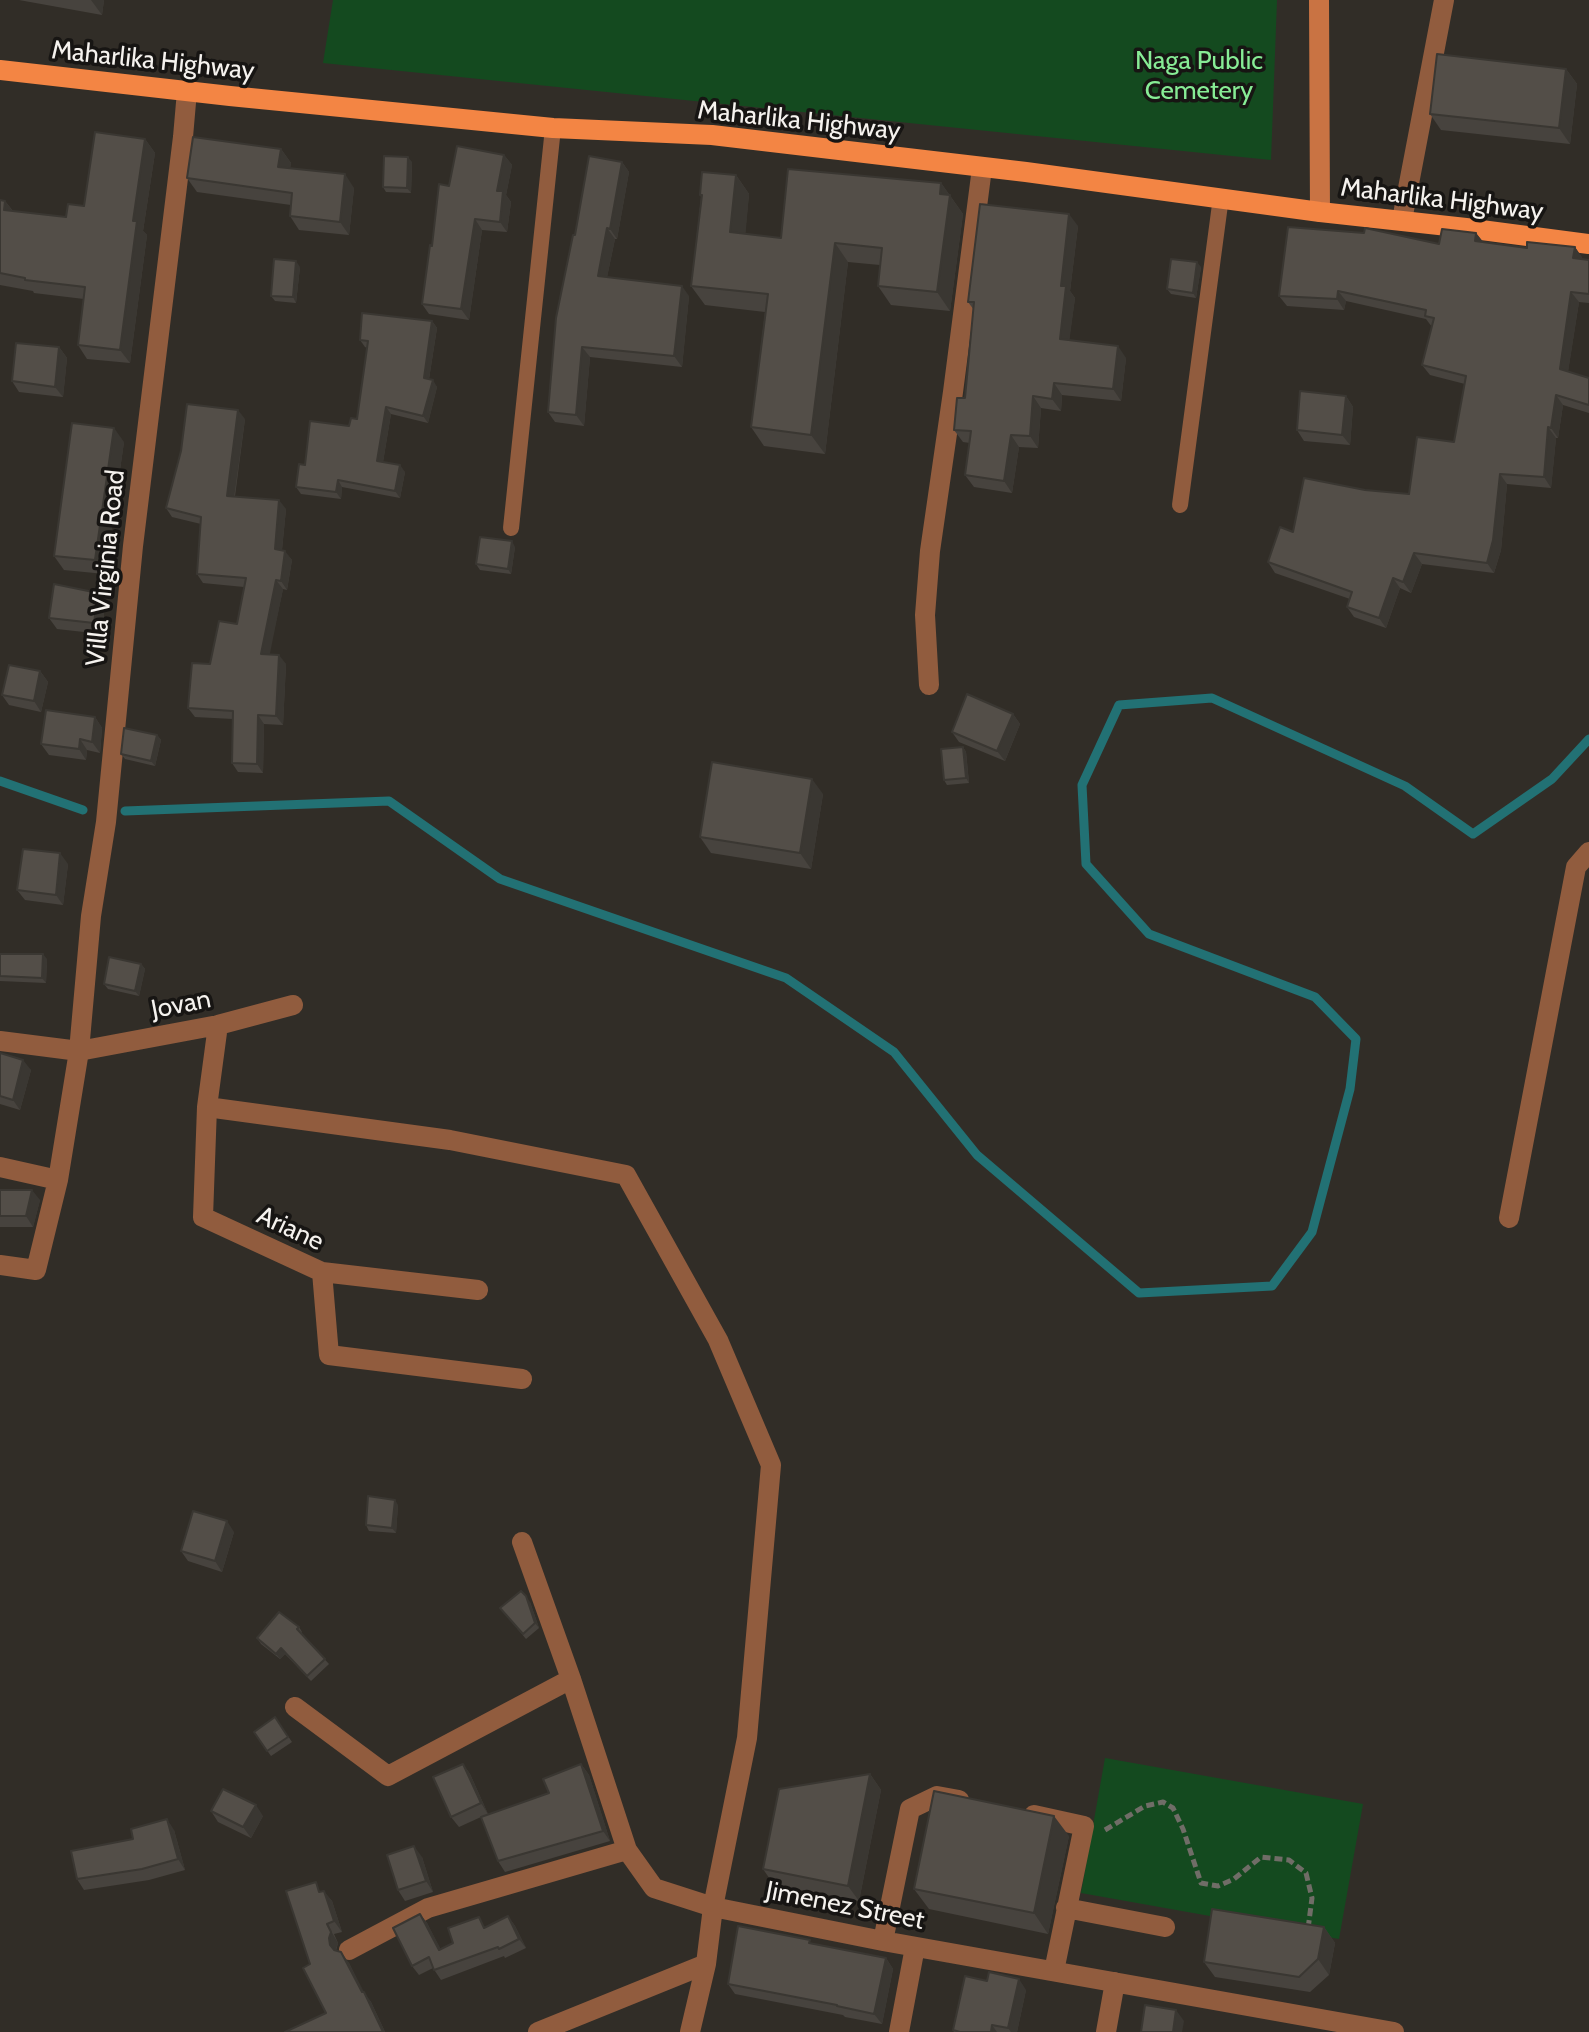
<!DOCTYPE html>
<style>
body{margin:0}
canvas{display:block;background:#312d27}
</style>
<canvas width="1589" height="2032"></canvas>
<script>
const c = document.querySelector('canvas').getContext('2d');
c.lineJoin = 'round';
function paint(path, color) { c.fillStyle = color; c.fill(path, 'evenodd'); }
const poly = rows => new Path2D(rows.map(r => 'M' + r).join(''));
function stroke(path, color, width, dash) { c.strokeStyle = color; c.lineWidth = width; c.lineCap = dash ? 'butt' : 'round'; c.setLineDash(dash || []); c.stroke(path); }
function label(font, color, halo, rows, align = 'center') {
  c.font = font + ' Cabin,sans-serif'; c.lineWidth = 7; c.setLineDash([]); c.textBaseline = 'middle'; c.strokeStyle = halo; c.fillStyle = color; for (const [text, x, y, turn = 0] of rows) {
    c.save(); c.translate(x, y); c.rotate((+turn || 0) * Math.PI / 180); c.textAlign = isNaN(turn) ? turn : align; if (halo) c.strokeText(text, 0, 0); c.fillText(text, 0, 0); c.restore();
  }
}
paint(poly([
 [333,0,1277,0,1271,160,323,63],
 [1105,1758,1363,1804,1339,1939,1081,1893]
]), '#144a1f');
stroke(poly([
 [0,781,83,810],
 [125,811,389,801,500,879,786,978,894,1052,977,1155,1139,1293,1272,1286,1312,1232,1350,1089,1356,1039,1315,997,1149,934,1086,864,1082,785,1119,705,1212,698,1405,786,1473,834,1552,779,1589,739]
]), '#227174', 9);
stroke(poly([
 [1105,1830,1145,1806,1163,1802,1173,1808,1183,1829,1201,1883,1218,1886,1234,1879,1261,1857,1289,1860,1306,1873,1312,1898,1308,1929]
]), '#706d67', 5, [8, 4]);
stroke(poly([
 [1180,505,1221,197],
 [511,528,553,128]
]), '#915c3e', 16);
stroke(poly([
 [1402,220,1444,0],
 [929,685,925,615,930,551,953,392,982,168],
 [218,1025,207,1107,203,1217,322,1272,329,1355,522,1379],
 [0,1041,79,1051,218,1025,293,1005],
 [207,1107,450,1140,626,1175,718,1340,771,1465,747,1738,713,1907,706,1964,538,2032],
 [0,1167,58,1180],
 [1509,1218,1576,867,1589,852],
 [0,1265,36,1270,58,1180,79,1051,91,916,106,822,133,546,183,137,187,91],
 [322,1272,478,1290],
 [522,1542,571,1679,627,1850,654,1888,713,1907,883,1941,1394,2032],
 [295,1707,388,1776,571,1679],
 [1034,1815,1084,1826,1054,1971],
 [1066,1908,1165,1927],
 [883,1941,910,1809,937,1796,959,1800],
 [349,1950,428,1908,627,1850],
 [690,2032,706,1964],
 [899,2032,915,1947],
 [1106,2032,1115,1982]
]), '#915c3e', 20);
stroke(poly([
 [1319,0,1320,212]
]), '#c97343', 20);
stroke(poly([
 [0,70,230,96,553,128,712,135,1026,172,1320,212,1466,228,1589,244]
]), '#f38544', 20);
paint(poly([
 [19,0,104,0,102,15],
 [1566,69,1577,84,1570,144,1441,130,1430,114],
 [145,139,155,153,143,231,147,235,130,363,87,359,78,345,84,299,34,293,33,291,0,285,0,200,5,201,13,211,66,217,84,206],
 [281,149,291,163,290,168,354,188,349,235,299,230,290,216,291,205,197,192,187,178],
 [504,155,512,165,506,195,511,202,507,232,482,230,469,320,429,314,422,304,432,246],
 [412,162,411,193,386,192,383,187],
 [622,162,629,172,617,239,615,239,607,277,689,296,682,367,590,357,584,426,555,422,548,412,575,235],
 [736,175,749,194,745,234,781,238,941,183,963,214,950,311,891,305,878,286,880,265,848,262,825,454,764,446,751,427,765,312,705,305,691,286,701,197,700,195],
 [1078,226,1070,291,1075,298,1069,340,1126,358,1121,401,1062,395,1061,411,1041,408,1038,448,1019,447,1012,493,974,487,965,475,970,443,963,442,954,430,965,398,974,310,968,302],
 [1476,233,1483,242,1527,248,1575,247,1582,259,1589,260,1589,303,1579,302,1568,371,1589,378,1589,413,1563,405,1558,438,1556,438,1551,488,1507,484,1501,550,1494,573,1422,564,1411,593,1400,588,1386,628,1354,617,1347,607,1350,599,1275,573,1268,562,1293,532,1365,490,1409,494,1454,442,1465,384,1430,375,1422,365,1432,327,1426,319,1346,301,1344,310,1287,306,1279,296,1439,244],
 [300,267,296,303,275,301,271,296],
 [1201,267,1196,298,1171,294,1167,289],
 [432,321,437,328,429,379,437,387,428,423,391,414,383,462,405,472,400,498,342,487,341,499,301,494,296,487,305,465,357,419,367,348,365,347,360,340],
 [59,347,67,358,63,397,19,392,12,381],
 [1346,396,1353,407,1350,445,1304,441,1297,430],
 [245,419,235,496,286,509,282,550,292,560,287,590,283,589,269,654,286,664,283,725,264,724,263,773,238,772,232,763,233,719,195,717,188,708,210,664,237,624,244,587,203,583,197,574,201,524,172,517,166,508],
 [124,442,105,574,64,570,54,556],
 [515,547,511,574,480,570,476,564],
 [105,604,102,634,57,629,49,618],
 [40,671,48,682,41,712,9,705,2,695],
 [1013,714,1020,724,1005,761,959,742,952,732],
 [95,717,102,728,100,753,87,750,86,760,49,755,41,744],
 [157,735,161,740,155,766,125,759,121,754],
 [963,747,966,752,969,783,947,785,944,780],
 [823,794,811,869,711,853,700,837],
 [68,864,63,905,25,900,17,890],
 [0,954,47,959,46,983,0,981],
 [141,964,145,969,139,996,108,989,104,984],
 [0,1053,31,1070,20,1110,0,1104],
 [0,1190,40,1200,33,1227,0,1227],
 [398,1505,396,1533,369,1531,366,1525],
 [234,1532,222,1572,188,1561,181,1551],
 [530,1602,539,1628,526,1639,500,1608],
 [299,1627,302,1632,301,1634,329,1664,311,1681,285,1654,280,1659,261,1644,257,1638],
 [275,1717,292,1742,271,1756,254,1732],
 [463,1764,470,1774,488,1814,549,1793,581,1764,589,1775,610,1841,505,1872,498,1861,481,1817,459,1827,451,1817],
 [870,1774,881,1790,859,1901,774,1885,763,1869],
 [211,1811,263,1816,251,1838,218,1822],
 [174,1830,185,1870,149,1880,84,1890,77,1879],
 [1069,1836,1048,1934,929,1909,914,1889],
 [422,1857,433,1892,405,1901,398,1890],
 [323,1891,332,1901,342,1932,334,1934,338,1943,336,1951,349,1963,363,1992,371,2002,385,2032,285,2032,326,2013,310,1964],
 [420,1914,427,1923,440,1949,508,1916,515,1926,526,1948,505,1958,504,1956,441,1980,433,1968,419,1975,412,1966],
 [1324,1927,1335,1943,1329,1975,1310,1992,1215,1977,1204,1962],
 [813,1944,886,1958,893,1969,882,2024,845,2017,843,2015,735,1994,728,1984],
 [1026,1990,1017,2032,954,2032,953,2030]
]), '#47433e');
paint(poly([
 [91,0,104,0,102,15],
 [1566,69,1577,84,1570,144,1559,128],
 [145,139,155,153,143,231,147,235,130,363,120,350,133,221],
 [281,149,291,163,288,181,278,167],
 [504,155,512,165,506,195,511,202,507,232,500,222,497,191],
 [408,157,412,162,411,193,407,188],
 [622,162,629,172,617,239,610,229],
 [345,174,354,188,349,235,340,222],
 [736,175,749,194,744,251,730,232],
 [941,183,963,214,950,311,937,292],
 [5,201,15,214,4,210],
 [1069,214,1078,226,1070,291,1075,298,1068,351,1060,339,1061,286],
 [475,219,482,230,469,320,461,309],
 [607,228,615,239,605,287,598,276],
 [1476,233,1484,243,1475,241],
 [835,243,848,262,825,454,811,435],
 [1575,247,1582,257,1581,268,1573,258],
 [296,261,300,267,296,303,293,297],
 [1197,262,1201,267,1196,298,1193,293],
 [682,286,689,296,682,367,674,356],
 [1338,291,1346,301,1344,310,1337,299],
 [1571,292,1579,302,1567,379,1560,369],
 [432,321,437,328,428,385,424,378],
 [1118,346,1126,358,1121,401,1113,389],
 [59,347,67,358,63,397,55,387],
 [582,347,590,357,584,426,576,415],
 [433,380,437,387,428,423,423,416],
 [1054,383,1062,395,1061,411,1052,399],
 [1556,395,1563,405,1558,438,1551,428],
 [1033,396,1041,408,1038,448,1030,436],
 [1346,396,1353,407,1350,445,1342,435],
 [386,407,391,414,382,468,377,461],
 [238,410,245,419,233,505,227,496],
 [1548,427,1556,438,1551,488,1544,477],
 [114,428,124,442,105,574,95,560],
 [1011,435,1019,447,1012,493,1004,481],
 [400,465,405,472,400,498,395,491],
 [1500,474,1507,484,1501,550,1494,573,1487,563],
 [338,480,342,487,341,499,336,492],
 [279,500,286,509,281,559,275,549],
 [512,541,515,547,511,574,508,569],
 [285,551,292,560,287,590,281,581],
 [1414,553,1422,564,1411,593,1403,582],
 [1393,578,1400,588,1386,628,1379,618],
 [276,580,283,589,268,663,261,654],
 [98,593,105,604,102,634,94,623],
 [279,655,286,664,283,725,276,716],
 [40,671,48,682,41,712,34,701],
 [1013,714,1020,724,1005,761,997,751],
 [258,715,264,724,263,773,257,764],
 [95,717,102,728,100,753,92,742],
 [157,735,161,740,155,766,151,761],
 [80,739,87,750,86,760,79,749],
 [963,747,966,752,969,783,966,778],
 [812,779,823,794,811,869,800,853],
 [60,853,68,864,63,905,56,895],
 [43,954,47,959,46,983,42,978],
 [141,964,145,969,139,996,135,991],
 [23,1060,31,1070,20,1110,13,1100],
 [32,1190,40,1200,33,1227,26,1216],
 [395,1500,398,1505,396,1533,392,1528],
 [227,1521,234,1532,222,1572,215,1561],
 [526,1596,530,1602,539,1628,535,1623],
 [281,1648,285,1654,280,1659,276,1654],
 [463,1764,470,1774,488,1814,481,1803],
 [581,1764,589,1775,610,1841,603,1831],
 [870,1774,881,1790,859,1901,848,1886],
 [256,1805,263,1816,251,1838,243,1827],
 [1054,1816,1069,1836,1048,1934,1034,1913],
 [167,1819,174,1830,185,1870,178,1859],
 [414,1846,422,1857,433,1892,426,1881],
 [324,1891,332,1901,342,1932,334,1921],
 [420,1914,427,1923,446,1959,439,1950],
 [508,1916,515,1926,526,1948,519,1939],
 [327,1924,338,1943,336,1949,337,1955,330,1945],
 [1324,1927,1335,1943,1329,1975,1318,1959],
 [341,1952,349,1963,365,1994,364,1992,371,2002,385,2032,383,2032],
 [886,1958,893,1969,882,2024,874,2014],
 [1019,1979,1026,1990,1017,2032,1011,2032,1008,2028],
 [1176,2010,1184,2021,1182,2032,1173,2032],
 [992,2025,997,2032,991,2032]
]), '#3a3732');
const building = poly([
 [1437,54,1566,69,1559,128,1430,114,1437,54],
 [95,132,145,139,133,221,137,221,120,350,78,345,85,287,25,280,25,278,0,273,0,200,5,201,4,210,66,217,68,204,84,206,95,132],
 [193,137,281,149,278,167,345,174,340,222,290,216,292,193,187,178,193,137],
 [457,146,504,155,497,191,503,191,500,222,475,219,461,309,422,304,430,245,432,246,439,184,449,186,457,146],
 [384,156,408,157,407,188,383,187,384,156],
 [589,156,622,162,610,229,607,228,598,276,682,286,674,356,582,347,576,415,548,412,556,318,573,235,575,235,589,156],
 [788,169,941,183,940,194,950,195,937,292,878,286,882,248,835,243,811,435,751,427,768,294,691,286,702,195,700,195,702,172,736,175,730,232,781,238,788,169],
 [980,204,1069,214,1061,286,1066,286,1060,339,1118,346,1113,389,1054,383,1052,399,1033,396,1030,436,1011,435,1004,481,965,475,971,431,954,430,957,398,965,398,974,302,968,302,980,204],
 [1288,227,1364,233,1365,228,1439,244,1442,229,1476,233,1475,241,1527,248,1527,242,1575,247,1573,258,1589,260,1589,294,1571,292,1560,369,1589,378,1589,405,1556,395,1551,428,1548,427,1544,477,1500,474,1493,540,1487,563,1414,553,1403,582,1393,578,1379,618,1347,607,1352,592,1268,562,1280,527,1293,532,1304,478,1365,490,1409,494,1417,437,1454,442,1466,376,1422,365,1434,318,1425,316,1426,310,1338,291,1337,299,1279,296,1288,227],
 [274,259,296,261,293,297,271,296,274,259],
 [1171,259,1197,262,1193,293,1167,289,1171,259],
 [362,313,432,321,424,378,433,380,423,416,386,407,377,461,400,465,395,491,338,480,336,492,296,487,299,464,305,465,310,421,349,426,351,418,357,419,368,341,360,340,362,313],
 [16,343,59,347,55,387,12,381,16,343],
 [1300,391,1346,396,1342,435,1297,430,1300,391],
 [187,404,238,410,227,496,279,500,275,549,285,551,281,581,276,580,261,654,279,655,276,716,258,715,257,764,232,763,233,711,188,708,192,663,210,664,219,621,237,624,246,578,197,574,201,517,166,508,181,451,187,404],
 [72,423,114,428,95,560,54,556,72,423],
 [480,537,512,541,508,569,476,564,480,537],
 [54,584,98,593,94,623,49,618,54,584],
 [9,665,40,671,34,701,2,695,9,665],
 [967,694,1013,714,997,751,952,732,967,694],
 [46,710,95,717,92,742,80,739,79,749,41,744,46,710],
 [124,728,157,735,151,761,121,754,124,728],
 [963,747,966,778,944,780,941,749,963,747],
 [712,762,812,779,800,853,700,837,712,762],
 [23,849,60,853,56,895,17,890,23,849],
 [0,954,43,954,42,978,0,976,0,954],
 [109,957,141,964,135,991,104,984,109,957],
 [0,1053,23,1060,13,1100,0,1096,0,1053],
 [0,1190,32,1190,26,1216,0,1216,0,1190],
 [368,1496,395,1500,392,1528,366,1525,368,1496],
 [193,1511,227,1521,215,1561,181,1551,193,1511],
 [521,1591,526,1596,535,1623,523,1634,500,1608,521,1591],
 [279,1612,299,1627,297,1629,325,1659,307,1676,281,1648,276,1654,257,1638,279,1612],
 [275,1717,288,1737,267,1751,254,1732,275,1717],
 [463,1764,481,1803,451,1817,433,1777,463,1764],
 [581,1764,603,1831,498,1861,481,1817,549,1793,543,1779,581,1764],
 [870,1774,848,1886,763,1869,779,1789,870,1774],
 [223,1789,256,1805,243,1827,211,1811,223,1789],
 [934,1791,1054,1816,1034,1913,914,1889,934,1791],
 [167,1819,178,1859,142,1869,77,1879,71,1851,133,1839,131,1829,167,1819],
 [414,1846,426,1881,398,1890,387,1855,414,1846],
 [316,1882,319,1892,324,1891,334,1921,327,1924,331,1932,329,1938,330,1945,334,1950,341,1952,362,1992,364,1992,383,2032,285,2032,326,2013,303,1968,310,1964,286,1891,316,1882],
 [1212,1909,1324,1927,1318,1959,1299,1977,1204,1962,1212,1909],
 [420,1914,439,1950,453,1943,448,1928,479,1917,484,1928,508,1916,519,1939,499,1949,498,1947,434,1970,429,1957,412,1966,393,1928,420,1914],
 [738,1926,810,1940,809,1943,886,1958,874,2014,837,2006,837,2005,728,1984,738,1926],
 [989,1972,1019,1979,1008,2028,992,2025,991,2032,960,2032,953,2030,965,1976,987,1981,989,1972],
 [1145,2005,1176,2010,1173,2032,1141,2032,1145,2005]
]);
paint(building, '#534e48');
stroke(building, '#3a3732', 2);
label('26px', '#f5f2ee', '#171513', [
 ["Maharlika Highway",153,61,6],
 ["Maharlika Highway",799,121,6],
 ["Maharlika Highway",1442,200,7],
 ["Villa Virginia Road",106,568,-84],
 ["Jovan",181,1005,-11],
 ["Ariane",290,1229,25],
 ["Jimenez Street",845,1906,11]
]);
label('26px', '#87ec95', '#171513', [
 ["Naga Public",1199,61],
 ["Cemetery",1199,91]
]);
</script>
